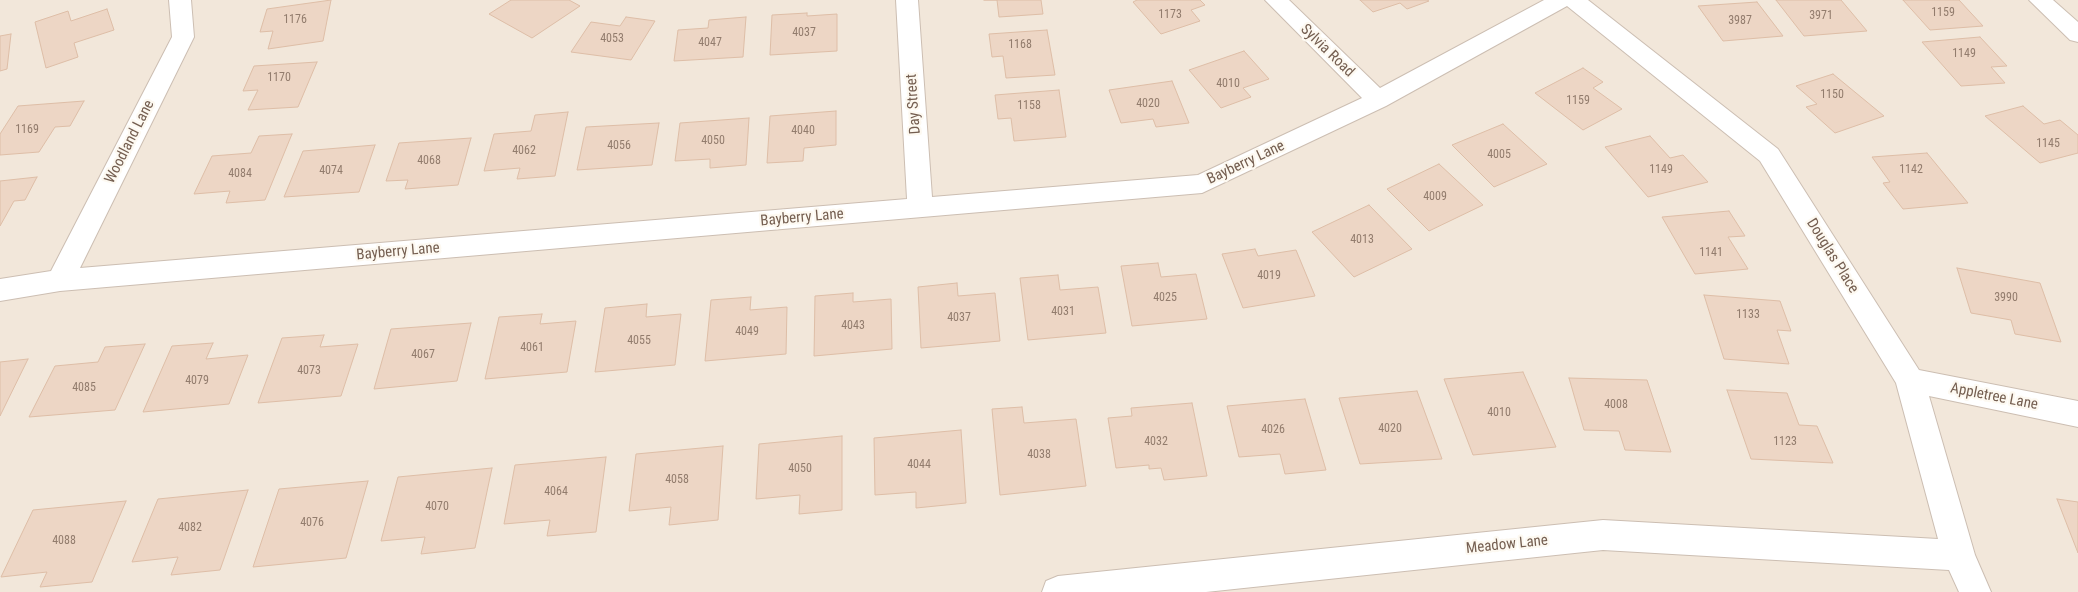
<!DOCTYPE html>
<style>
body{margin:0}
canvas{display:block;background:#fbf5eb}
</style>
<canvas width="2078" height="592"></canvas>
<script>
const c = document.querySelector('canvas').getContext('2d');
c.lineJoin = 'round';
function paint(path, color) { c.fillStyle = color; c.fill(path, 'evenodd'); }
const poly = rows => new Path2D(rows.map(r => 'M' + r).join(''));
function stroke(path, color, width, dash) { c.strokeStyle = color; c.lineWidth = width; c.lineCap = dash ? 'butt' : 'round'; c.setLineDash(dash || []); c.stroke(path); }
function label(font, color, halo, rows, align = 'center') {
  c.font = font + ' "Roboto Condensed",sans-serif'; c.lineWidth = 4.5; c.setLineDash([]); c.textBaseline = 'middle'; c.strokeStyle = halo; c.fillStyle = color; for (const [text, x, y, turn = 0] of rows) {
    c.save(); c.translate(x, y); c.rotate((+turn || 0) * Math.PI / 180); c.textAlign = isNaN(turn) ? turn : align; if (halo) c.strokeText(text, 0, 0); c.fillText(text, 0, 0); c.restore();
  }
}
paint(poly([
 [0,0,2078,0,2078,592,0,592]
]), '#f2e7da');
const building = poly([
 [331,0,323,41,268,49,273,31,260,32,267,9,331,0],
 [511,0,569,0,580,6,532,38,489,14,511,0],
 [984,0,1041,0,1043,14,999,17,997,0,984,0],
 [1137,0,1200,0,1205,5,1191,10,1200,21,1161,34,1133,2,1137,0],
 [1360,0,1427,0,1429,1,1407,9,1400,3,1373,12,1360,0],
 [1776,0,1841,0,1867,31,1804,36,1776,0],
 [1903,0,1959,0,1983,26,1930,30,1903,0],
 [1757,2,1783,36,1723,41,1698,6,1757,2],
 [107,9,114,30,74,43,78,57,46,68,35,22,68,11,71,21,107,9],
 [807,13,807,16,837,14,837,51,770,55,772,15,807,13],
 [626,17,655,21,631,60,571,52,591,22,620,26,626,17],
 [746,17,743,57,674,61,678,30,708,28,709,20,746,17],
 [1047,30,1055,75,1006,78,1003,56,992,57,989,34,1047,30],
 [11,34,7,69,0,71,0,36,11,34],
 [1980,37,2007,66,1991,67,2005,83,1961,86,1922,42,1980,37],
 [1244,51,1269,79,1243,88,1251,97,1221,108,1189,70,1244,51],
 [317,62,298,107,248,110,258,90,243,91,254,66,317,62],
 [1583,68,1603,82,1593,88,1622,109,1583,130,1535,93,1583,68],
 [1833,74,1884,116,1835,133,1806,107,1817,104,1796,86,1833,74],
 [1172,81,1189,123,1156,127,1153,119,1121,123,1109,90,1172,81],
 [1059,90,1066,137,1014,141,1011,118,998,119,995,95,1059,90],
 [84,101,70,126,55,127,39,152,0,155,0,134,18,106,84,101],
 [2023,106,2044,124,2060,120,2078,135,2078,153,2040,163,1985,116,2023,106],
 [836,111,836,145,804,148,803,161,767,163,770,116,836,111],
 [568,112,555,176,517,179,520,168,484,171,494,134,531,131,535,115,568,112],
 [749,118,746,165,710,168,710,159,675,161,680,123,749,118],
 [659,123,652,165,577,170,586,127,659,123],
 [1503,124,1547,164,1494,187,1452,145,1503,124],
 [292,134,265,200,226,203,230,191,194,194,212,156,251,153,259,136,292,134],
 [1650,136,1670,158,1683,155,1708,182,1648,197,1605,147,1650,136],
 [471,138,458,185,405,189,408,180,386,181,399,143,471,138],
 [375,145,359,192,284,197,303,151,375,145],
 [1927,153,1968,203,1903,209,1883,183,1890,182,1872,157,1927,153],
 [1439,164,1483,205,1429,231,1387,189,1439,164],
 [37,177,25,200,14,201,0,226,0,181,37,177],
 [1369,205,1412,249,1354,277,1312,232,1369,205],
 [1729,211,1745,236,1728,237,1748,269,1695,274,1662,217,1729,211],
 [1255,249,1258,256,1296,250,1315,296,1243,308,1222,254,1255,249],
 [1158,263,1161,277,1196,274,1207,319,1132,326,1121,266,1158,263],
 [1957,268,2040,283,2061,342,2015,334,2011,320,1971,313,1957,268],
 [1058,275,1060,290,1098,287,1106,333,1028,340,1020,278,1058,275],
 [957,283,958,296,995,293,1000,341,921,348,918,287,957,283],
 [853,293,853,302,891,299,892,349,814,356,815,296,853,293],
 [1704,295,1780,301,1791,331,1777,330,1789,364,1724,359,1704,295],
 [751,297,750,310,787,307,786,354,705,361,711,300,751,297],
 [647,304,646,317,681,314,675,365,595,372,605,308,647,304],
 [542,314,540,324,576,321,567,372,485,379,499,317,542,314],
 [471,323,457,381,374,389,391,329,471,323],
 [324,335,320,347,358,344,341,396,258,403,282,338,324,335],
 [213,343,206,359,248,355,229,404,143,412,172,346,213,343],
 [145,344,115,410,29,417,55,366,98,362,105,347,145,344],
 [28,359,0,416,0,362,28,359],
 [1523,372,1556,447,1473,455,1444,379,1523,372],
 [1569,378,1647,380,1671,452,1625,450,1619,431,1584,430,1569,378],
 [1727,390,1787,393,1799,425,1817,426,1833,463,1751,459,1727,390],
 [1417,391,1442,459,1360,464,1339,398,1417,391],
 [1305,399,1326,470,1285,474,1280,454,1239,457,1227,406,1305,399],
 [1192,403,1207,476,1164,480,1161,468,1149,469,1149,465,1116,468,1108,418,1132,416,1131,408,1192,403],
 [1022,407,1024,423,1076,419,1086,486,1000,495,992,409,1022,407],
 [961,430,966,503,916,508,916,492,875,495,874,438,961,430],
 [842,436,842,510,799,514,800,495,756,499,759,444,842,436],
 [723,446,718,520,669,525,671,507,629,511,636,454,723,446],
 [606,457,596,532,547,536,550,520,504,524,515,465,606,457],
 [492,468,475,548,421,554,425,537,381,541,398,477,492,468],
 [368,481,346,558,253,567,279,489,368,481],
 [248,490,220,570,171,575,178,557,132,562,158,499,248,490],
 [2057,499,2078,502,2078,553,2057,499],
 [126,501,92,582,40,587,47,572,1,577,33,510,126,501]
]);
paint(building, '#edd6c5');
stroke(building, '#debea7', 1);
const minor = poly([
 [169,0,191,0,194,37,80,268,907,199,896,0,918,0,932,197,1198,175,1362,98,1265,0,1289,0,1380,88,1544,0,1588,0,1778,149,1919,370,2078,401,2078,427,1929,396,1975,555,1991,592,1959,592,1949,570,1603,550,1206,592,1042,592,1046,581,1058,576,1603,520,1938,539,1896,383,1760,161,1567,6,1386,106,1202,193,60,291,0,301,0,279,51,271,172,37,169,0],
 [2029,0,2053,0,2078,22,2078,42,2070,40,2029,0]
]);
stroke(minor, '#ccbeb2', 2);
paint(minor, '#fff');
label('12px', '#927c6d', null, [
 ["1159",1943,13],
 ["1173",1170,15],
 ["3971",1821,16],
 ["1176",295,20],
 ["3987",1740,21],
 ["4037",804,33],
 ["4053",612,39],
 ["4047",710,43],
 ["1168",1020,45],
 ["1149",1964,54],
 ["1170",279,78],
 ["4010",1228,84],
 ["1150",1832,95],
 ["1159",1578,101],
 ["4020",1148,104],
 ["1158",1029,106],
 ["1169",27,130],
 ["4040",803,131],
 ["4050",713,141],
 ["1145",2048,144],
 ["4056",619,146],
 ["4062",524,151],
 ["4005",1499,155],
 ["4068",429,161],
 ["1149",1661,170],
 ["1142",1911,170],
 ["4074",331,171],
 ["4084",240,174],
 ["4009",1435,197],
 ["4013",1362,240],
 ["1141",1711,253],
 ["4019",1269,276],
 ["4025",1165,298],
 ["3990",2006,298],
 ["4031",1063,312],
 ["1133",1748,315],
 ["4037",959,318],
 ["4043",853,326],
 ["4049",747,332],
 ["4055",639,341],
 ["4061",532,348],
 ["4067",423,355],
 ["4073",309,371],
 ["4079",197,381],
 ["4085",84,388],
 ["4008",1616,405],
 ["4010",1499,413],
 ["4020",1390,429],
 ["4026",1273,430],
 ["4032",1156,442],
 ["1123",1785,442],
 ["4038",1039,455],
 ["4044",919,465],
 ["4050",800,469],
 ["4058",677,480],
 ["4064",556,492],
 ["4070",437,507],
 ["4076",312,523],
 ["4082",190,528],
 ["4088",64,541]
]);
label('15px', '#745e50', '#fdf9f1', [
 ["Sylvia Road",1327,51,44],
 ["Day Street",914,104,-94],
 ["Woodland Lane",130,142,-63],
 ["Bayberry Lane",1246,163,-25],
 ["Bayberry Lane",802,218,-5],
 ["Bayberry Lane",398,252,-5],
 ["Douglas Place",1832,256,58],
 ["Appletree Lane",1994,397,11],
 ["Meadow Lane",1507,545,-6]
]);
</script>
